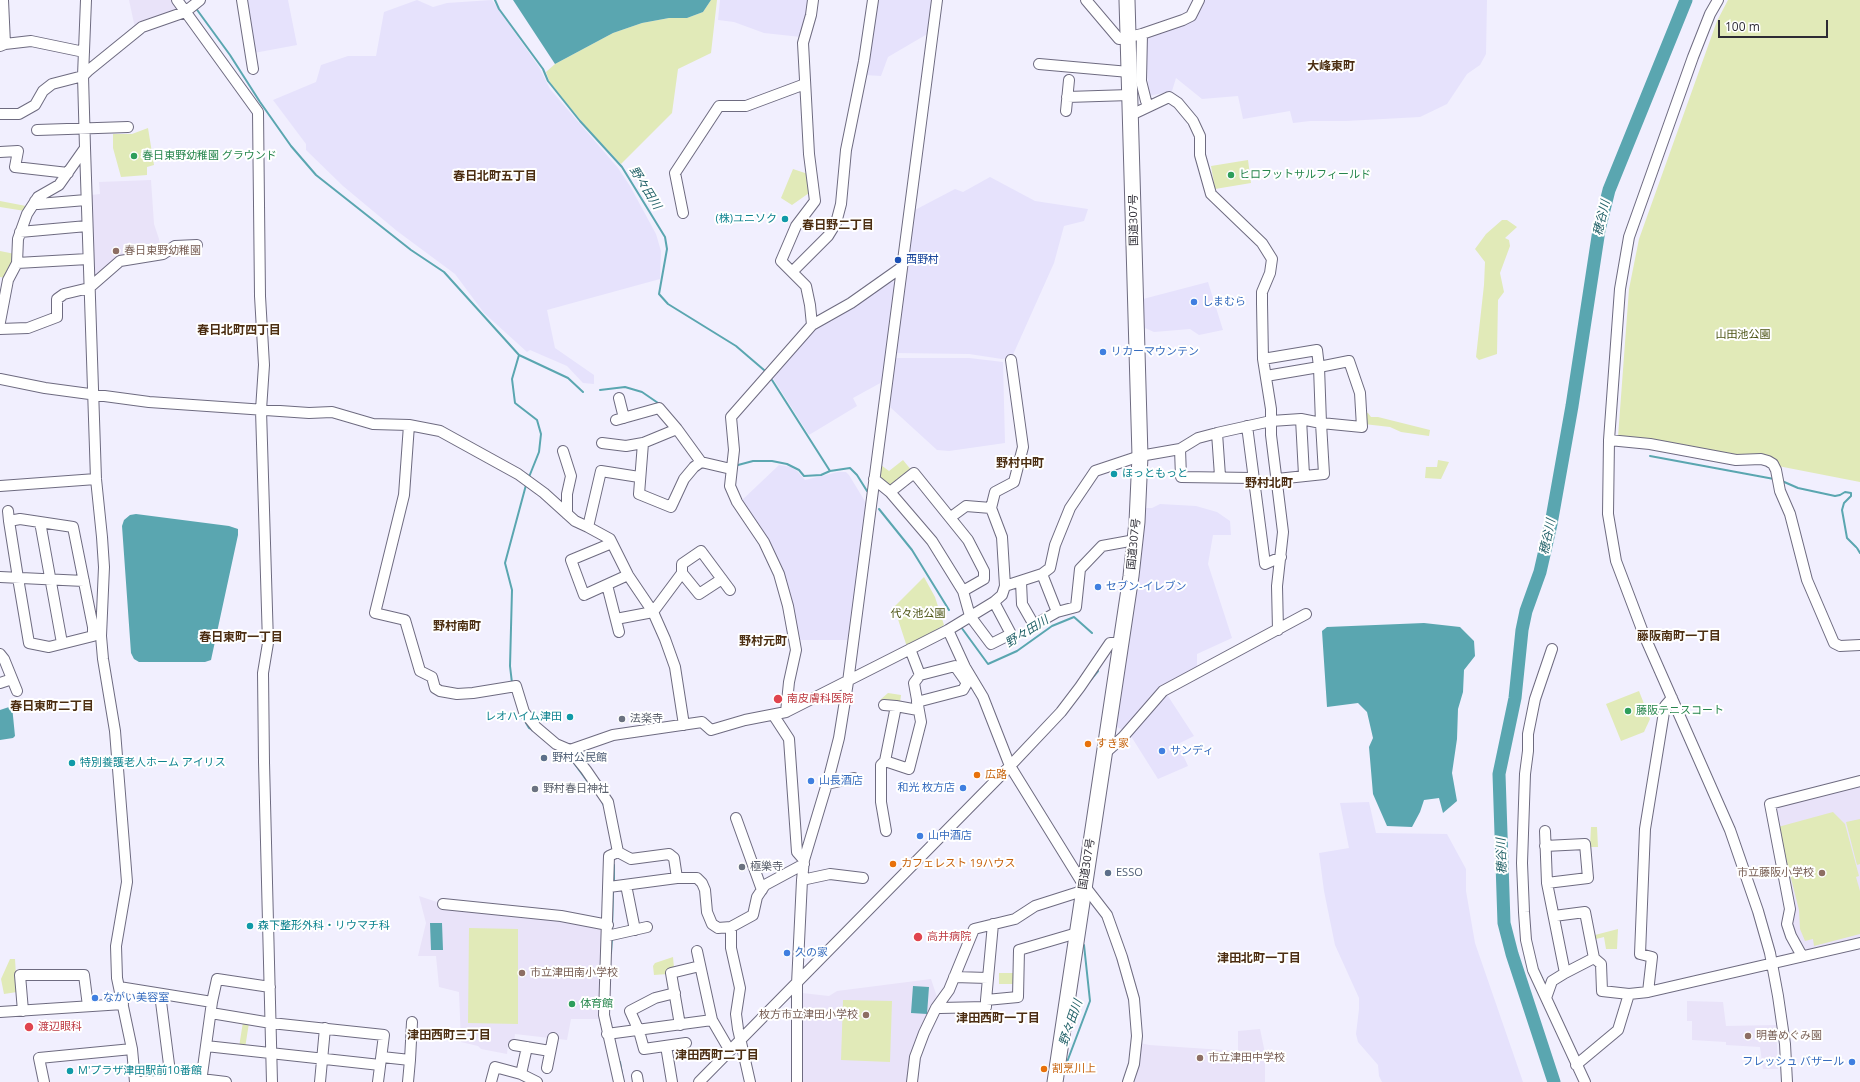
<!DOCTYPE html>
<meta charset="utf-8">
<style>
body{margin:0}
#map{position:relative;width:1860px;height:1082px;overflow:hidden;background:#f1effe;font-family:"Open Sans",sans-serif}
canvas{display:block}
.scale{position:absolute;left:1718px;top:20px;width:110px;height:18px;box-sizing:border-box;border:2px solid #2d2b34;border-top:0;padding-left:5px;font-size:12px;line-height:14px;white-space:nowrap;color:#2d2b34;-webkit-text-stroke:3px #fff;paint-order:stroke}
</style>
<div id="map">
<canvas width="1860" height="1082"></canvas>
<div class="scale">100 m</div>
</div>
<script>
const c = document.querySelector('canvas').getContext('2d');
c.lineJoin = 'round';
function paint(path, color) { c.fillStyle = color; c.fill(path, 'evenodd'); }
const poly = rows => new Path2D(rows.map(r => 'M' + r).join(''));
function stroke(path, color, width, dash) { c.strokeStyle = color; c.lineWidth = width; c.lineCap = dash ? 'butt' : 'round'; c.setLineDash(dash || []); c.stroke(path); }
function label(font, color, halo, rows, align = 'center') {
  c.font = font + ' "Open Sans","Noto Sans JP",sans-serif'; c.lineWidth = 4; c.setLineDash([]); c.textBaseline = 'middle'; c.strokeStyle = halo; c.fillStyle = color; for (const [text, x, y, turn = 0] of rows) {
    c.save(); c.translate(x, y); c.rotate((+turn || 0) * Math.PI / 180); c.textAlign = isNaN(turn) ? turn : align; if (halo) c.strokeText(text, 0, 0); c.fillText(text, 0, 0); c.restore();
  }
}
paint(poly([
 [245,0,288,0,297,45,254,53],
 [417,0,433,7,447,3,492,0,539,67,550,89,618,168,630,186,656,234,661,251,660,279,547,310,555,348,594,375,594,384,583,383,567,366,530,350,527,352,484,313,455,274,397,231,343,186,306,150,306,144,273,100,316,82,321,65,348,56,376,56,384,12],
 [720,0,809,0,801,37,764,33,734,22,718,20],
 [879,0,933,0,929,33,888,57,881,76,865,75,873,40,876,6],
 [1204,0,1487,0,1486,54,1480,65,1467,74,1447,104,1420,117,1346,121,1310,121,1293,123,1290,111,1243,119,1238,96,1202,99,1176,78,1172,91,1149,96,1145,38,1192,21],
 [990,177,1035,201,1088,209,1084,221,1064,226,1054,263,1012,357,1002,359,969,354,895,353,913,211,955,189,963,192],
 [888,281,896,282,884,381,853,398,857,406,809,435,771,375,813,329,885,286],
 [1208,282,1223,330,1199,335,1190,329,1154,332,1145,328,1143,299],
 [895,358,969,358,1003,362,1005,443,949,451,937,450,890,407],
 [779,465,791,467,797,471,805,480,838,472,846,472,849,475,866,503,849,640,798,640,785,582,739,503],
 [1160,504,1196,506,1217,512,1230,521,1231,535,1213,535,1208,564,1232,638,1197,654,1197,669,1175,680,1125,731,1115,726,1146,508,1152,508],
 [1166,693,1194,736,1178,744,1188,766,1158,779,1129,733],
 [1369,802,1376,833,1447,834,1466,869,1466,891,1475,943,1523,1082,1382,1082,1379,1076,1378,1065,1358,1042,1356,1034,1359,1009,1359,998,1335,945,1324,891,1319,853,1349,848,1340,803]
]), '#e6e2fc');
paint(poly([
 [129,0,174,0,180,10,135,28],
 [151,180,154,224,159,239,161,253,122,258,94,282,91,195,100,194,99,182],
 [1860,784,1860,940,1802,952,1792,933,1775,808],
 [419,896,443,904,608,925,604,1019,571,1019,567,1040,515,1034,514,1045,508,1045,507,1054,481,1049,478,1046,461,1042,459,992,439,987,436,956,418,956,426,923],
 [931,979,938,1000,909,1082,802,1082,802,993,829,996,837,991],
 [1687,1001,1723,1002,1726,1026,1776,1025,1778,1069,1763,1069,1760,1047,1726,1045,1726,1042,1692,1040,1692,1021,1687,1021],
 [1260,1029,1265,1053,1265,1082,1128,1082,1136,1042,1149,1045,1238,1051,1238,1031]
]), '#e9e3f9');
paint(poly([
 [711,0,717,0,711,53,678,69,672,113,621,164,588,129,550,83,546,72,555,64,613,33,642,23,669,18,687,18,703,12],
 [1728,0,1860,0,1860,482,1650,441,1618,437,1629,289,1639,239,1717,21],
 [148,128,154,165,147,167,147,175,121,177,113,148,113,134,132,134],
 [1248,160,1251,183,1215,189,1211,166],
 [793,169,808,174,809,193,792,205,781,198],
 [0,201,26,206,25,211,0,207],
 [1502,220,1507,220,1517,227,1505,238,1509,240,1510,246,1500,273,1504,292,1498,300,1497,354,1479,360,1476,357,1484,285,1485,262,1475,249,1486,234],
 [0,251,15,254,7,278,0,277],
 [1364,412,1368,413,1371,417,1378,417,1430,430,1429,436,1401,432,1390,427,1364,424],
 [903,460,912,471,891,487,877,478,881,465,889,471],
 [1438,460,1449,462,1441,479,1425,478,1426,467,1437,467],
 [924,577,935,597,944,625,907,647,894,607],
 [1639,691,1650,719,1644,732,1621,741,1606,704],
 [888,693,901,695,900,703,880,700],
 [1833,812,1845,824,1859,876,1856,877,1860,891,1860,934,1814,946,1813,939,1805,941,1800,929,1799,910,1778,827],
 [1860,819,1860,864,1857,865,1846,822],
 [1591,827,1597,827,1598,847,1590,847],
 [469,928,518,929,518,1024,468,1023],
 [1618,929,1617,949,1606,949,1604,937,1596,939,1595,935],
 [673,957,674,968,668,974,654,975,653,966,655,963],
 [10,959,15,959,17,992,4,994,1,979],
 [999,973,1013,973,1013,984,999,984],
 [843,1000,892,1001,890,1062,841,1060],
 [243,1022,249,1023,245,1048,239,1047]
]), '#e1eab8');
paint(poly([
 [513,0,711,0,703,12,687,18,669,18,642,23,613,33,555,64],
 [136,514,229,526,238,529,238,535,211,660,205,662,139,662,134,659,131,653,122,526,124,520,130,515],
 [1424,623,1460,627,1474,641,1475,656,1464,670,1463,692,1458,709,1457,739,1452,773,1457,801,1443,813,1439,798,1424,800,1420,812,1412,827,1387,826,1373,794,1369,747,1373,738,1367,712,1358,703,1327,707,1322,631,1327,627],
 [12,706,15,736,13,738,0,740,0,710],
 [430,923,442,923,443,950,431,950],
 [913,986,929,987,927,1014,911,1013]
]), '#5aa6b0');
stroke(poly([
 [495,0,499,9,543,69,548,81,580,121,622,167,665,237,667,249,659,294,668,304,736,346,764,370],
 [195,7,230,55,260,102,291,146,316,175,411,250,444,272,519,355,568,378,583,392],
 [519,355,512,379,515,403,537,420,541,434,539,452,529,477],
 [772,380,830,471],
 [600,390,625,387,642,392,661,405],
 [1650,456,1774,479],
 [738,465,753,461,772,461,787,464,799,470,804,476,821,475,830,471,850,468,857,475,867,491],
 [1782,481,1798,488,1835,496,1840,495,1845,492,1851,493,1851,496,1844,503,1842,510,1847,538],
 [879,509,912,550,949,610],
 [1847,538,1856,547],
 [1857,548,1860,553],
 [961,627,988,664,1017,651,1052,626,1074,617,1092,633],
 [1089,682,1098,671],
 [512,683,510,666,512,590,505,563,526,485],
 [526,723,529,728,534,731],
 [558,750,574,763,593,789],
 [601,799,605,808],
 [614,883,614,865],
 [612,931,613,889],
 [611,953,612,939],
 [620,1062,623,1081],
 [1064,1070,1090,1001,1084,945]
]), '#5aa6b0', 2);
stroke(poly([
 [1554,1082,1512,954,1504,923,1499,774,1515,698,1522,630,1526,611,1540,572,1551,524,1572,406,1599,230,1609,190,1686,0]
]), '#5aa6b0', 13);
const minor = poly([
 [3,0,5,44],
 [86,0,83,76,85,148,96,479,102,537,104,567,101,636,103,659,115,731,127,882,116,946,117,978,132,1049,135,1082],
 [177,0,258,112,260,296,264,365,261,410,268,643,263,673,264,762,272,1082],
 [242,0,253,69],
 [1086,0,1119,39,1142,34,1183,20,1191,16,1199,0],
 [1718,0,1710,14,1693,57,1629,237,1620,289,1609,440,1608,514,1616,561,1644,635,1730,830,1758,911,1770,953,1778,996,1785,1044,1787,1082],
 [1142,34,1141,81,1146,101,1149,106],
 [0,46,5,44,31,41,84,52],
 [1039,64,1129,72],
 [1067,97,1130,95],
 [1066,111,1069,80],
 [0,114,19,114,35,105,43,91,52,84,83,76,89,70,142,27,185,12,200,0],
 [1131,115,1169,97,1178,103,1193,121,1200,136,1200,155,1211,194,1262,243,1272,259,1270,273,1262,292,1262,303,1263,359,1271,409,1271,435,1283,532,1277,586,1278,630],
 [37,130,128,127],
 [0,152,18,151,15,167,68,173],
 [35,201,38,204,86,200],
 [683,213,675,173,719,106,746,106,805,84],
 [20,232,87,226],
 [17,263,88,259],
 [793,271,828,236,836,223,841,204,846,150,864,61,873,0],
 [0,322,8,280,17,263,18,239,27,214,38,197,59,185,85,148],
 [812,325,810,305,806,286,781,261,796,226,815,201,809,154,803,43,811,15,813,0],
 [0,329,28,328,57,317,57,299,64,294,89,288,120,261,163,254,175,246,197,245],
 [1263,359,1317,350,1319,367,1266,376],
 [0,379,45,388,149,402,309,413,332,412,373,424,409,425,440,431,518,474,544,493,575,521,588,527,610,539,628,575,653,612,665,639,675,667,684,725],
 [619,398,624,418],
 [1301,419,1304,475],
 [616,420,659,408,677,429,701,462],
 [409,425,404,495,375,613,405,620,420,671,432,677,435,688,440,691,457,694,473,693,516,686,524,712,536,727,556,744,570,750,586,770,608,802,618,852,609,856,604,1015,619,1082],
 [1247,426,1265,564,1281,557],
 [1217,433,1220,476],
 [1609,440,1650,444,1736,460,1761,459,1768,461,1773,464,1776,470,1780,491,1790,514,1807,580,1834,643,1840,646,1860,645],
 [602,443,626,446,643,443,677,429],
 [643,443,639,494,671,507,684,479,694,467,701,462,731,469],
 [1180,449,1181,477,1253,478],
 [563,451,571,476,567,494,567,514],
 [874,479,890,492],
 [0,486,96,479],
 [8,511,9,521,18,578,29,643,49,647,93,636,93,627,73,527,20,519,9,521],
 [951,517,966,506,991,508],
 [40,522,62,643],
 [588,527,601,471,639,477],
 [612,543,571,560,584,595,628,575],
 [682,573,699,594,722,579],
 [1042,574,1057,612,1076,607,1080,569,1102,546,1135,540],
 [0,577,84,581],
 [1021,582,1022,604,1034,625,1057,612],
 [607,585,619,632],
 [1005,586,1002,537,991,508,995,492,1014,482,1023,447,1011,360],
 [963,591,984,579,984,571,968,540,914,473,890,492,932,541,963,591,970,616,991,644,1011,634,994,602],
 [616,619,653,612,682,573,682,564,701,551,730,590],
 [948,630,965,667,983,697,1010,766,1083,884,1107,915,1122,957,1134,999,1137,1036,1134,1064,1128,1082],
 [1552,649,1535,699,1528,734,1528,751,1525,774,1522,863,1524,912,1526,940,1533,970,1585,1082],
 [0,654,4,659,17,691],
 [0,683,12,679],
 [917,702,963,690,967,683,955,666,920,675],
 [884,705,896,706,885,761,909,769,921,722,914,683,920,675,910,649],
 [896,706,918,710],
 [786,712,789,682,796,650,788,606,779,574,764,542,737,502,730,486,734,450,731,417,812,325,851,303,902,267],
 [774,716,789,739,797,852,804,860],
 [570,750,613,735,702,722,711,730,745,720,786,712,948,630,994,602,1002,595,1005,586,1042,574,1050,568,1055,545,1070,508,1095,471,1140,456,1180,449,1198,438,1217,433,1271,421,1301,419,1321,423,1362,427,1360,393,1349,361,1319,367,1321,423,1324,474,1277,479],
 [1104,754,1123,737,1163,691,1306,614],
 [885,761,881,765,881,802,886,831],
 [827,784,854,778],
 [736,818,762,890],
 [1545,831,1547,883,1565,973,1552,981,1546,998],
 [1545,846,1585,844,1588,878,1547,883],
 [618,852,631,859,669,854,674,858,677,878],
 [802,880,830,874,863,878],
 [626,885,635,930],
 [609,887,677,878,697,878,702,883,705,890,707,912,712,924,718,928,731,927,753,915,757,897,765,885,804,864],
 [443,904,561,916,608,925],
 [1554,916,1585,912,1594,958,1565,973],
 [731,927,731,948,740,988,736,1014,738,1029,750,1082],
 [607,936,647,927],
 [697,951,712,1020,730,1051],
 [1802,956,1791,936,1787,924,1790,909,1770,804,1860,781],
 [1594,958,1601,964,1602,991,1629,994],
 [954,977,988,978],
 [119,987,212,1002],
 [1648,992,1652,957,1640,954,1645,829,1665,706,1672,698],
 [675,993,655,998,630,1011,639,1031,644,1049,686,1043],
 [160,994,171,1080],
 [986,1000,993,924],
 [940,1008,986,1007,986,1000,1018,997,1019,950,1077,933],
 [23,1011,20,975,84,975,88,1006],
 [0,1012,123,1004],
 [211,1013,271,1023,384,1035,378,1082],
 [680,1025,671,973,700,966],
 [607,1034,712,1020],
 [514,1045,550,1051],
 [206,1046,380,1065],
 [666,1046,672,1082],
 [382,1057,410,1060,408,1082],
 [410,1060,412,1022],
 [1576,1065,1618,1030,1629,994,1648,992,1860,943],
 [547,1068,553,1038],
 [521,1074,527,1047],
 [637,1076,638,1082],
 [44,1082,39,1058,132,1049],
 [139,1082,201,1079,226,1082],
 [201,1082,212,1002,217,979,270,987],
 [320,1082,325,1028],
 [491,1082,495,1067,521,1074,537,1082],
 [699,1082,1010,766,1061,712,1080,687,1110,643,1121,643],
 [797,1082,797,984,802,880,804,860,829,777,839,738,848,682,937,0],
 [912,1082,915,1057,924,1033,936,1008,949,990,974,929,1015,919,1035,906,1082,891]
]);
const highway = poly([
 [1055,1082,1131,576,1137,522,1140,456,1127,0]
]);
stroke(minor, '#6e6b80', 12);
stroke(highway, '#6e6b80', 17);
stroke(minor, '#fff', 10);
stroke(highway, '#fff', 15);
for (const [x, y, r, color] of [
 [134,156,4,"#2e9e5b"],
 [1231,175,4,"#2e9e5b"],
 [785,219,4,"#0f9aa8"],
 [116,251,4,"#8d6e63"],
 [898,260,4,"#1a4fb4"],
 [1194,302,4,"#3f7fe0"],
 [1103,352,4,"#3f7fe0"],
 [1114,474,4,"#0f9aa8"],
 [1098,587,4,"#3f7fe0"],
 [778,699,5,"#e0444e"],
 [1628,711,4,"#2e9e5b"],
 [570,717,4,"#0f9aa8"],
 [622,719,4,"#6b7280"],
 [1088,744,4,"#e8710a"],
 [1162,751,4,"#3f7fe0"],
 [544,758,4,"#5c6f8a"],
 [72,763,4,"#0f9aa8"],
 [977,775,4,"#e8710a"],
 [811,781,4,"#3f7fe0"],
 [963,788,4,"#3f7fe0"],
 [535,789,4,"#6b7280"],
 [920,836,4,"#3f7fe0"],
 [893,864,4,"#e8710a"],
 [742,867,4,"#6b7280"],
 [1108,873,4,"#5c6f8a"],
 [1822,873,4,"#8d6e63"],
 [250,926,4,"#0f9aa8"],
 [918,937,5,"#e0444e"],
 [787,953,4,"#3f7fe0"],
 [522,973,4,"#8d6e63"],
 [95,998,4,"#3f7fe0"],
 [572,1004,4,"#2e9e5b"],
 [866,1015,4,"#8d6e63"],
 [29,1027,5,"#e0444e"],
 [1748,1036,4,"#8d6e63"],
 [1200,1058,4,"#8d6e63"],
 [1852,1062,4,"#3f7fe0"],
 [1044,1069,4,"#e8710a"],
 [70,1071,4,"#0f9aa8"]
]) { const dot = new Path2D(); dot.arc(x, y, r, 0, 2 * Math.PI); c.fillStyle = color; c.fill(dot); stroke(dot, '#fff', 1.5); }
label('11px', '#27864d', '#fff', [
 ["春日東野幼稚園 グラウンド",142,156],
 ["ヒロフットサルフィールド",1239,175],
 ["藤阪テニスコート",1636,711],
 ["体育館",580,1004]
], 'left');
label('11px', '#0d838f', '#fff', [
 ["(株)ユニソク",777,219,"right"],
 ["ほっともっと",1122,474],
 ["レオハイム津田",562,717,"right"],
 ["特別養護老人ホーム アイリス",80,763],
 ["森下整形外科・リウマチ科",258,926],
 ["M'プラザ津田駅前10番館",78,1071]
], 'left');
label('11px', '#2d2b34', '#fff', [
 ["国道307号",1134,220,-91],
 ["国道307号",1134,544,-84],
 ["国道307号",1087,864,-81]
]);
label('11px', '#785e54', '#fff', [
 ["春日東野幼稚園",124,251],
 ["市立藤阪小学校",1814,873,"right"],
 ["市立津田南小学校",530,973],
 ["枚方市立津田小学校",858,1015,"right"],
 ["明善めぐみ園",1756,1036],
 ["市立津田中学校",1208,1058]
], 'left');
label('11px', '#164399', '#fff', [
 ["西野村",906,260]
], 'left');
label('11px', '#366cbe', '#fff', [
 ["しまむら",1202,302],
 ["リカーマウンテン",1111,352],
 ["セブン-イレブン",1106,587],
 ["サンディ",1170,751],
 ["山長酒店",819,781],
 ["和光 枚方店",955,788,"right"],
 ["山中酒店",928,836],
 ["久の家",795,953],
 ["ながい美容室",103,998],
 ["フレッシュ バザール",1844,1062,"right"]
], 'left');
label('11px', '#4a5212', '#fff', [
 ["山田池公園",1743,335],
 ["代々池公園",918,614]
]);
label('11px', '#be3a42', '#fff', [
 ["南皮膚科医院",787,699],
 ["高井病院",927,937],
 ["渡辺眼科",38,1027]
], 'left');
label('11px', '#5b616d', '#fff', [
 ["法楽寺",630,719],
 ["野村春日神社",543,789],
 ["極樂寺",750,867]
], 'left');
label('11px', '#c56008', '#fff', [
 ["すき家",1096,744],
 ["広路",985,775],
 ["カフェレスト 19ハウス",901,864],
 ["割烹川上",1052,1069]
], 'left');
label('11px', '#4e5e75', '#fff', [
 ["野村公民館",552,758],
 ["ESSO",1116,873]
], 'left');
label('bold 12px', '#4c2e12', '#fff', [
 ["大峰東町",1331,67],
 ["春日北町五丁目",495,177],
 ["春日野二丁目",838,226],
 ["春日北町四丁目",239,331],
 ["野村中町",1020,464],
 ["野村北町",1269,484],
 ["野村南町",457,627],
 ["藤阪南町一丁目",1679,637],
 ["春日東町一丁目",241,638],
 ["野村元町",763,642],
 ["春日東町二丁目",52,707],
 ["津田北町一丁目",1259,959],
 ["津田西町一丁目",998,1019],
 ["津田西町三丁目",449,1036],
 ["津田西町二丁目",717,1056]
]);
label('italic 12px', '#236269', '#fff', [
 ["野々田川",645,188,58],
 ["穂谷川",1602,218,-77],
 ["穂谷川",1548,537,-78],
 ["野々田川",1027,632,-32],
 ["穂谷川",1502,856,-92],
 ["野々田川",1071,1023,-71]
]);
</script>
